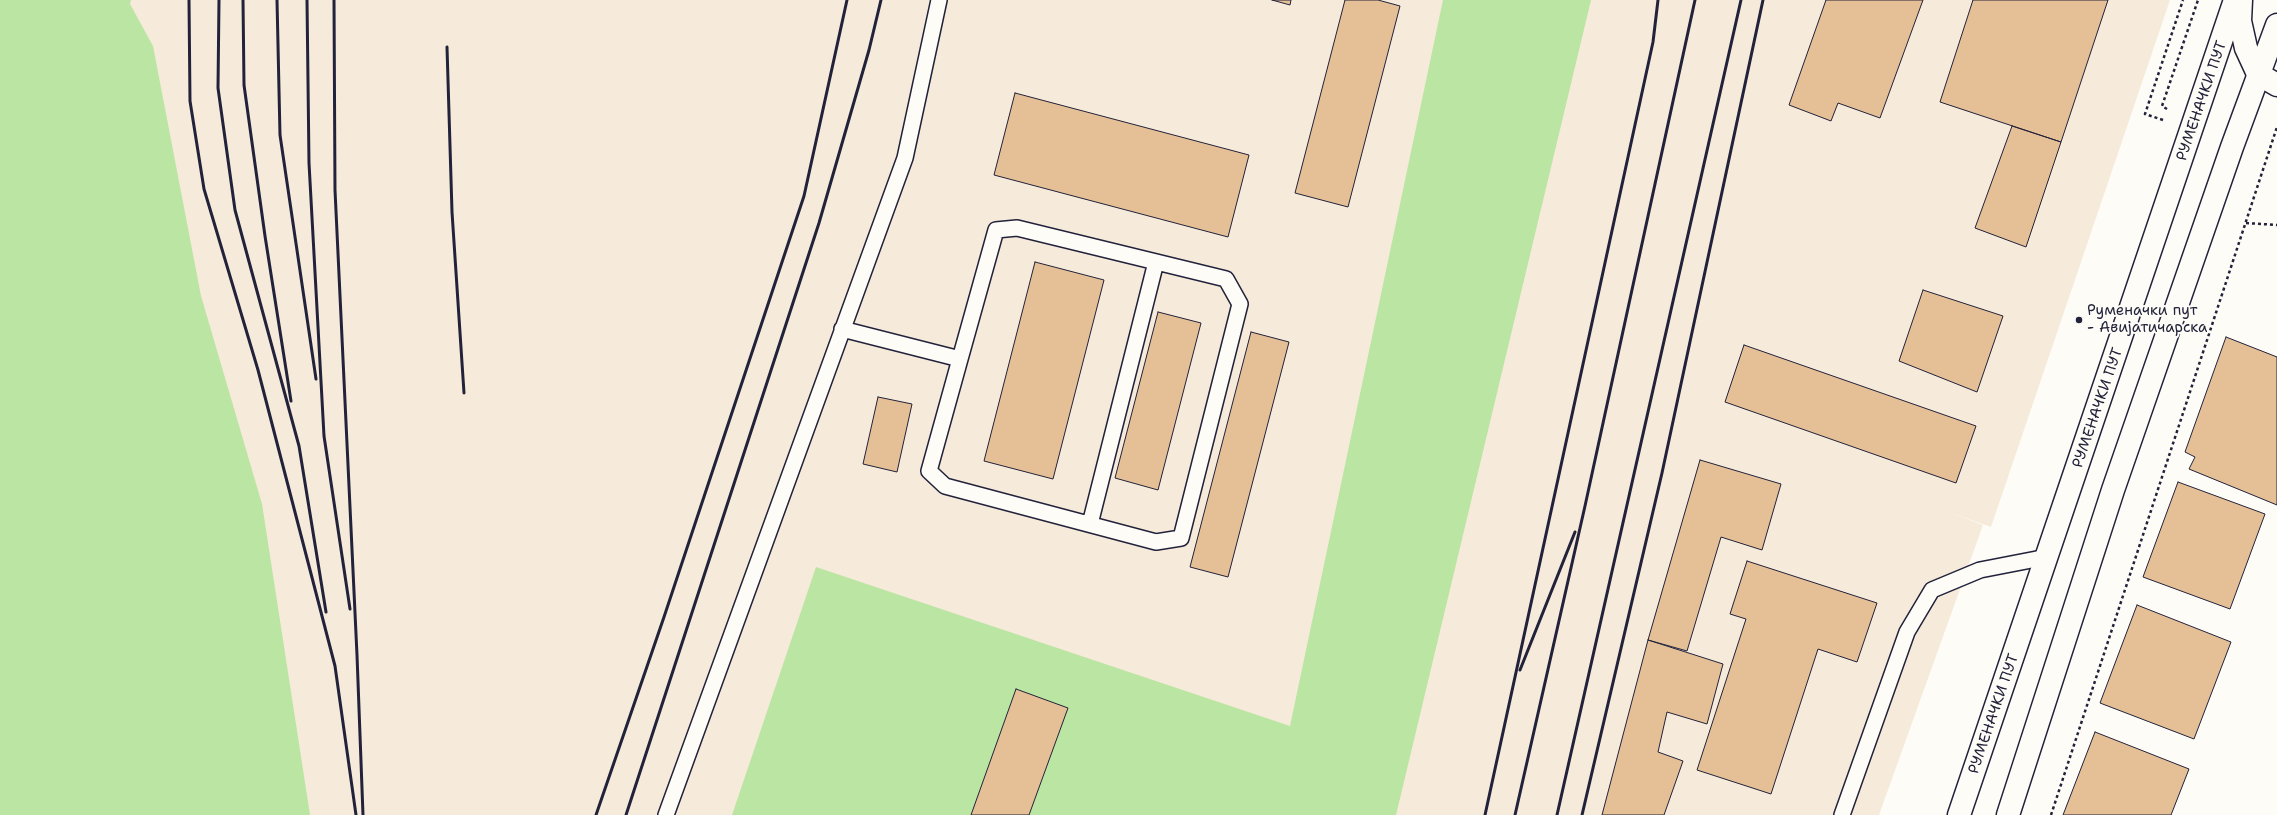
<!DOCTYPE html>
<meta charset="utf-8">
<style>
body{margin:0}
canvas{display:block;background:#fdfcf7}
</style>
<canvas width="2277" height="815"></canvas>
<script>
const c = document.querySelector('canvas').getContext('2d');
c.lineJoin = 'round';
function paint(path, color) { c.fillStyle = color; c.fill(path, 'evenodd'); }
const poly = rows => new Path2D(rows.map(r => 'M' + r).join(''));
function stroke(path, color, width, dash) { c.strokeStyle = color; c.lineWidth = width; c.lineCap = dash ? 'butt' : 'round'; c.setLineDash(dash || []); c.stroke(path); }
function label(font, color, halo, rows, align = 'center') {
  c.font = font + ' "Shantell Sans",sans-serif'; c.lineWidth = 4; c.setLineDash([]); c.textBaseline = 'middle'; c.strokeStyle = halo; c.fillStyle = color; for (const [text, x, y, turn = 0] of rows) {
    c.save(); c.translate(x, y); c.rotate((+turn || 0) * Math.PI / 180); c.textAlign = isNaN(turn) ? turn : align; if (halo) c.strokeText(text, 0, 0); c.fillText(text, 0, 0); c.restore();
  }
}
paint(poly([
 [0,0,2170,0,1991,527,1946,511,1983,525,1879,815,0,815]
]), '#f6eada');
paint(poly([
 [0,0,131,0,130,4,153,46,201,296,262,504,310,815,0,815],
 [1443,0,1591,0,1396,815,732,815,816,567,1290,726]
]), '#bbe5a2');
const building = poly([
 [1272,0,1291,0,1290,5,1272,0],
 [1345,0,1378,0,1400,6,1348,207,1295,193,1345,0],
 [1826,0,1923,0,1880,118,1838,103,1831,121,1789,105,1826,0],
 [1973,0,2108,0,2061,142,1940,102,1973,0],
 [1015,93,1249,155,1228,237,994,175,1015,93],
 [2012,126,2061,142,2026,247,1975,228,2012,126],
 [1035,262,1104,280,1053,479,984,461,1035,262],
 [1923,290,2003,316,1977,392,1899,361,1923,290],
 [1158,312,1201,323,1158,490,1115,478,1158,312],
 [1251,332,1289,342,1228,577,1190,567,1251,332],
 [2226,337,2277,357,2277,505,2189,469,2195,457,2185,452,2226,337],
 [1744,345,1976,426,1956,483,1725,402,1744,345],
 [878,397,912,404,897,472,863,464,878,397],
 [1700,460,1781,484,1762,550,1721,537,1687,651,1648,640,1700,460],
 [2178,482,2265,514,2230,609,2143,577,2178,482],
 [1747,561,1877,603,1857,662,1818,649,1771,794,1697,770,1746,619,1730,614,1747,561],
 [2137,605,2231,642,2194,739,2100,703,2137,605],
 [1648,640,1723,664,1707,724,1667,712,1658,752,1683,761,1664,815,1602,815,1648,640],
 [1016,689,1068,708,1029,815,971,815,1016,689],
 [2095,732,2189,769,2171,815,2063,815,2095,732]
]);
paint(building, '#e5c096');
stroke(building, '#22223b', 1);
const lane = poly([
 [842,329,960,359,929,471,945,486,1156,542,1181,538,1240,304,1226,279,1017,228,996,230,960,359],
 [1090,524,1156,262],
 [666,815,905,158,939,0],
 [1842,815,1907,632,1932,590,1980,570,2047,557]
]);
const street = poly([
 [2241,0,2240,21,2246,48,2258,74,2277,85]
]);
const secondary = poly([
 [1959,815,2235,0],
 [2008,815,2113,490,2232,147,2277,25]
]);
stroke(lane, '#22223b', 18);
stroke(street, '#22223b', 25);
stroke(secondary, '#22223b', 25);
stroke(poly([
 [2167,109,2162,106,2198,0],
 [2163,120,2145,114,2183,0],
 [2246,223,2277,225],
 [2051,815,2277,127]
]), '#22223b', 2.5, [3, 3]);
stroke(lane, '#fdfcf7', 15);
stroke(street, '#fdfcf7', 22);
stroke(secondary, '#fdfcf7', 22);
stroke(poly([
 [189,0,190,101,204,189,258,370,335,666,356,815],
 [219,0,218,88,235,210,299,446,326,612],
 [243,0,244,85,265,236,291,401],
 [277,0,280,135,316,379],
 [307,0,309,163,324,436,350,609],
 [334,0,335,190,357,655,363,815],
 [447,47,452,212,464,393],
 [1520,670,1575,532],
 [596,815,664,617,804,196,847,0],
 [626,815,819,223,869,50,881,0],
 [1485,815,1653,42,1658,0],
 [1515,815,1585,506,1695,0],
 [1557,815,1741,0],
 [1582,815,1662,473,1763,0]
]), '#22223b', 3);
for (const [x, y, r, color] of [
 [2079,320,4,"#22223b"]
]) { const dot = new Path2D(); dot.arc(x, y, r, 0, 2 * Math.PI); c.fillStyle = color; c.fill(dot); stroke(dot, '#fdfcf7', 1.5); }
label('15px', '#22223b', '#fdfcf7', [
 ["РУМЕНАЧКИ ПУТ",2202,101,-71],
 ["РУМЕНАЧКИ ПУТ",2098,408,-71],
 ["РУМЕНАЧКИ ПУТ",1994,714,-71]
]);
label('15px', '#22223b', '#fdfcf7', [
 ["Руменачки пут",2087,311],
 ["- Авијатичарска",2087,328]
], 'left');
</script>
